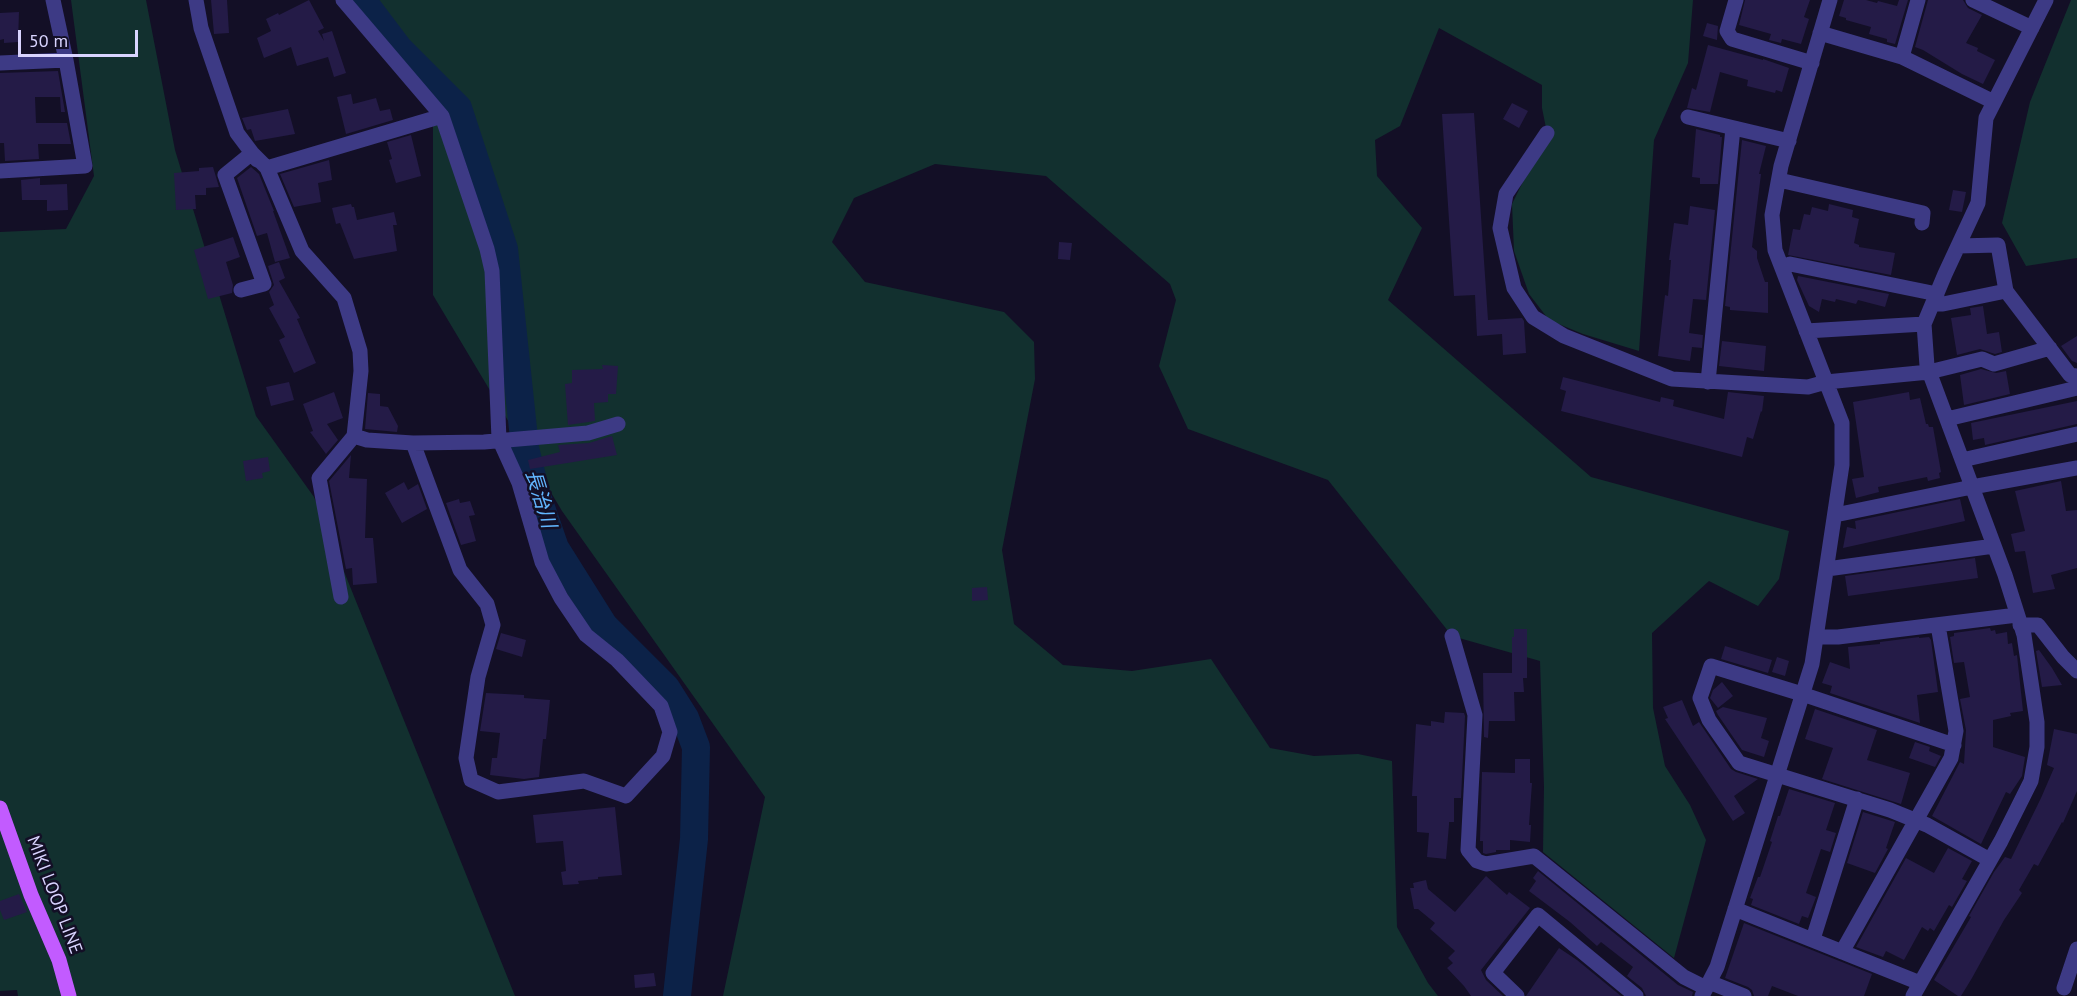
<!DOCTYPE html>
<meta charset="utf-8">
<style>
body{margin:0}
#map{position:relative;width:2077px;height:996px;overflow:hidden;background:#130f26;font-family:"PT Sans",sans-serif}
canvas{display:block}
.scale{position:absolute;left:18px;top:30px;width:120px;height:27px;box-sizing:border-box;border:3px solid #d9d4ff;border-top:0;padding-left:8px;font-size:18px;line-height:21px;white-space:nowrap;color:#d9d4ff;-webkit-text-stroke:4px #130f26;paint-order:stroke}
</style>
<div id="map">
<canvas width="2077" height="996"></canvas>
<div class="scale">50 m</div>
</div>
<script>
const c = document.querySelector('canvas').getContext('2d');
c.lineJoin = 'round';
function paint(path, color) { c.fillStyle = color; c.fill(path, 'evenodd'); }
const poly = rows => new Path2D(rows.map(r => 'M' + r).join(''));
function stroke(path, color, width, dash) { c.strokeStyle = color; c.lineWidth = width; c.lineCap = dash ? 'butt' : 'round'; c.setLineDash(dash || []); c.stroke(path); }
function label(font, color, halo, rows, align = 'center') {
  c.font = font + ' "PT Sans","Noto Sans JP",sans-serif'; c.lineWidth = 5; c.setLineDash([]); c.textBaseline = 'middle'; c.strokeStyle = halo; c.fillStyle = color; for (const [text, x, y, turn = 0] of rows) {
    c.save(); c.translate(x, y); c.rotate((+turn || 0) * Math.PI / 180); c.textAlign = isNaN(turn) ? turn : align; if (halo) c.strokeText(text, 0, 0); c.fillText(text, 0, 0); c.restore();
  }
}
paint(poly([
 [71,0,146,0,175,150,256,416,314,497,515,996,18,996,17,990,0,991,0,232,66,229,94,176],
 [372,0,1693,0,1688,63,1654,140,1639,351,1583,334,1549,320,1529,294,1514,251,1512,204,1547,133,1542,108,1542,85,1439,28,1400,126,1375,140,1377,176,1422,228,1388,300,1591,477,1789,531,1779,579,1758,606,1709,581,1652,633,1653,708,1665,766,1690,805,1706,840,1674,958,1543,852,1544,787,1540,661,1452,636,1328,480,1188,429,1159,366,1176,300,1170,284,1046,176,935,164,854,198,832,242,865,282,1004,312,1034,342,1035,379,1002,550,1014,624,1063,665,1132,671,1211,659,1270,748,1314,756,1358,754,1392,761,1397,927,1428,983,1438,996,723,996,765,797,562,511,433,295,433,94,409,46],
 [2071,0,2077,0,2077,258,2026,266,2002,223,2030,102]
]), '#12302f');
stroke(poly([
 [362,0,399,49,458,108,504,249,525,448,536,493,555,548,604,626,666,688,685,718,696,747,694,839,677,996]
]), '#0c2248', 28);
paint(poly([
 [211,0,227,0,229,33,214,34],
 [309,0,324,28,318,31,324,41,322,34,332,31,346,73,334,77,328,57,297,66,291,47,264,58,257,38,271,31,266,19,278,13,279,15],
 [1745,0,1810,0,1804,17,1809,19,1801,44,1782,39,1781,43,1769,40,1771,34,1739,25],
 [1844,0,1866,0,1877,3,1878,1,1897,6,1899,0,1908,0,1895,44,1887,42,1887,39,1869,34,1871,27,1846,20,1846,18,1839,16],
 [1928,0,1963,0,1968,8,1982,15,1966,43,1978,48,1977,51,1995,60,1983,84,1962,74,1923,50,1915,47],
 [19,12,18,42,4,43,4,39,0,40,0,13],
 [1707,23,1718,26,1717,40,1703,36],
 [1708,45,1763,60,1763,59,1789,68,1782,92,1776,90,1775,93,1747,86,1748,80,1720,72,1710,112,1687,108,1692,88,1696,90],
 [58,71,65,112,61,112,60,97,35,97,36,123,67,123,71,144,38,144,39,159,5,161,4,143,0,143,0,73],
 [351,94,353,104,376,98,380,111,390,109,393,120,346,134,337,97],
 [1512,103,1528,111,1519,128,1503,119],
 [288,109,295,134,255,141,251,129,247,130,242,118],
 [1474,113,1488,320,1522,318,1524,321,1526,353,1503,355,1502,334,1477,336,1475,295,1454,296,1442,114],
 [1696,129,1720,135,1720,137,1722,137,1718,184,1700,184,1700,178,1692,177],
 [411,135,421,176,396,183,389,160,392,159,387,142],
 [1742,140,1766,146,1759,174,1761,174,1752,247,1757,251,1757,258,1765,282,1768,282,1768,313,1730,310,1730,307,1725,306],
 [329,160,332,180,318,183,321,202,294,207,280,174],
 [213,167,219,187,206,188,206,195,195,195,196,209,176,210,174,173,199,171,199,168],
 [251,167,259,174,274,211,273,211,290,258,275,262,267,233,257,236,237,178],
 [40,178,40,185,67,184,68,210,47,211,47,200,22,200,21,180],
 [1953,190,1966,192,1962,212,1949,210],
 [351,204,352,207,354,207,357,220,394,212,397,225,393,225,397,251,354,259,340,223,336,224,332,208],
 [1829,204,1853,210,1852,217,1859,219,1854,243,1859,245,1859,247,1895,253,1891,275,1788,255,1793,229,1800,230,1804,214,1810,215,1812,207,1828,211],
 [1690,206,1715,210,1706,300,1693,299,1689,333,1703,335,1702,348,1692,347,1690,361,1658,356,1665,295,1668,296,1671,260,1669,260,1674,223,1688,225],
 [233,237,240,257,226,262,233,285,232,293,208,299,194,250],
 [1059,242,1072,243,1070,260,1058,259],
 [279,262,285,278,279,281,300,318,297,319,316,363,294,373,279,340,285,337,269,308,274,305,269,292,274,285,268,266],
 [1798,276,1889,294,1885,307,1858,300,1856,304,1836,299,1835,302,1822,299,1819,312,1809,306,1797,280],
 [1983,306,1987,334,1999,332,2002,352,1995,354,1980,349,1957,355,1951,318,1971,315,1970,308],
 [2077,336,2077,363,2072,361,2061,346],
 [1722,341,1766,346,1764,371,1719,366],
 [602,365,618,366,616,394,608,394,608,402,594,403,595,421,568,425,565,384,572,383,572,370,603,369],
 [1981,369,1996,373,2006,371,2010,394,1964,405,1960,375],
 [1563,377,1660,402,1661,397,1674,400,1673,406,1724,419,1728,392,1764,396,1762,412,1761,411,1753,439,1747,437,1742,457,1561,411,1566,391,1560,389],
 [289,382,294,400,271,406,266,387],
 [334,392,343,418,327,424,338,440,326,454,310,432,313,431,303,404],
 [1909,392,1910,400,1920,398,1926,424,1928,424,1929,427,1933,427,1941,472,1939,473,1940,478,1928,481,1927,477,1878,487,1879,492,1856,498,1852,479,1864,477,1853,402],
 [368,393,380,394,380,406,388,407,398,426,397,432,365,429],
 [2077,401,2077,424,1985,445,1984,438,1973,440,1971,423],
 [612,436,617,455,530,469,528,460,560,452,558,445,589,443],
 [351,455,349,478,367,479,365,538,373,538,377,583,353,585,352,568,346,569,329,481],
 [268,457,270,471,262,473,263,478,246,481,243,461],
 [2061,481,2066,511,2077,510,2077,568,2051,575,2055,589,2033,593,2025,551,2015,552,2011,534,2025,531,2015,491],
 [404,482,408,490,418,484,427,509,402,523,385,493],
 [459,499,460,503,470,501,475,515,469,516,476,541,461,545,446,503],
 [1960,499,1965,521,1843,548,1847,527,1856,529,1855,521],
 [1975,558,1978,578,1848,596,1845,576],
 [987,587,988,600,972,601,972,588],
 [1990,628,1991,631,1995,630,1996,634,2007,632,2008,644,2012,643,2014,656,2017,655,2023,711,2010,713,2011,716,1993,720,1993,747,2025,757,2022,776,2010,794,2006,792,1981,844,1932,816,1960,762,1964,764,1966,730,1960,699,1970,697,1964,662,1954,663,1950,637,1954,636,1954,633],
 [1514,629,1527,629,1527,678,1523,678,1524,692,1514,692,1515,721,1489,721,1488,738,1484,737,1483,673,1512,673,1512,637,1514,637],
 [501,633,526,640,522,657,496,649],
 [1919,637,1919,638,1929,637,1931,640,1938,692,1917,695,1920,723,1830,693,1832,686,1822,683,1830,662,1850,669,1848,647,1880,644,1880,642],
 [1725,646,1772,660,1768,673,1721,659],
 [2039,650,2052,668,2062,685,2042,687,2036,651],
 [1777,657,1789,661,1785,676,1772,672],
 [1722,682,1733,696,1718,708,1710,698,1713,690],
 [486,693,524,695,524,698,550,700,546,739,543,739,539,777,524,779,490,775,492,758,497,758,500,733,480,731],
 [1682,700,1693,726,1699,722,1731,769,1736,772,1758,779,1734,796,1745,813,1733,821,1665,719,1668,718,1663,707],
 [1723,707,1767,718,1761,738,1769,741,1764,757,1742,750,1718,715,1716,711],
 [1815,709,1877,730,1867,760,1910,773,1901,804,1822,779,1833,748,1805,739],
 [1445,712,1464,713,1465,716,1461,798,1454,798,1454,822,1449,822,1449,825,1446,859,1427,857,1429,833,1417,832,1417,796,1412,796,1416,724,1431,726,1431,721,1444,723],
 [2054,729,2077,734,2077,791,2063,823,2062,822,2038,866,2034,864,2019,890,2022,893,2004,920,1972,978,1961,996,1958,996,1934,980,1971,917,1969,916,1994,872,2005,857,2011,859,2041,798,2054,768,2047,765],
 [1915,742,1930,747,1929,751,1941,756,1935,767,1909,758],
 [1515,759,1530,759,1530,783,1532,783,1529,825,1531,825,1530,842,1510,840,1510,850,1496,850,1496,852,1486,854,1483,853,1483,841,1480,841,1482,772,1515,773],
 [1789,789,1835,803,1826,830,1836,833,1830,852,1821,849,1806,893,1816,897,1808,918,1802,916,1799,924,1751,905,1753,899,1750,898,1758,877,1760,877,1772,842,1770,841,1778,816,1780,816],
 [615,807,622,875,598,877,598,879,578,881,579,884,563,885,561,872,566,871,563,841,536,843,533,815],
 [1863,812,1895,822,1886,848,1888,849,1875,873,1847,863],
 [1948,848,1972,861,1962,879,1967,881,1952,907,1949,905,1934,931,1930,928,1928,931,1922,927,1904,960,1886,951,1883,957,1856,947,1906,858,1934,873],
 [1538,871,1678,985,1693,992,1692,996,1646,996,1642,988,1627,976,1633,967,1601,942,1597,946,1570,922,1529,891,1536,881,1533,878],
 [1486,876,1507,895,1509,892,1530,908,1481,970,1486,980,1503,996,1471,996,1464,986,1447,968,1453,963,1448,958,1455,951,1430,929,1435,923,1418,909,1414,909,1410,888,1414,888,1413,883,1426,880,1428,889,1455,912],
 [19,894,27,912,4,920,0,910,0,901],
 [1744,923,1872,974,1864,996,1798,996,1772,986,1768,996,1754,996,1752,990,1748,987,1725,978],
 [1559,948,1577,960,1621,996,1526,996],
 [654,973,656,986,635,988,634,975]
]), '#241b47');
stroke(poly([
 [196,0,201,28,237,133,252,153,267,168,302,251,344,298,360,351,361,371,354,436,367,440,413,443,460,570,487,604,493,625,478,677,466,758,471,780,498,792,584,781,626,796,663,756,670,732,661,706,617,660,586,635,561,598,542,562,519,483,499,439,492,271,487,249,442,116,343,0],
 [1736,0,1727,31,1732,39,1812,63],
 [1973,0,2032,28],
 [1820,33,1902,57,1994,102],
 [1902,57,1918,0],
 [0,63,66,60],
 [1688,117,1789,141],
 [1547,133,1506,194,1500,228,1514,288,1533,317,1564,336,1672,379,1808,387,1826,382,1929,372,1982,359,1994,364,2050,348],
 [267,168,442,116],
 [0,171,85,166,66,60,53,0],
 [1779,180,1923,213,1922,223],
 [1958,246,1998,245,2006,291,2070,375,2077,376],
 [1782,267,1790,264,1937,294],
 [241,290,264,284,225,175,252,153,257,160],
 [1933,304,1943,304,2006,291],
 [1806,331,1924,324],
 [1708,382,1733,128],
 [1947,419,2077,388],
 [413,443,484,442,588,433,618,424],
 [1962,460,2077,434],
 [1835,515,1972,487,2077,468],
 [1827,569,1994,546],
 [341,597,319,478,354,436],
 [2020,625,2038,625,2063,657,2077,671],
 [1452,636,1475,715,1468,850,1477,861,1486,864,1534,856,1684,977,1706,988],
 [1816,637,1838,637,2017,615],
 [1954,745,1802,694,1711,666,1700,698,1709,720,1739,763,1890,810,1927,825,1990,860],
 [1735,909,1920,983],
 [1813,939,1857,799],
 [1842,952,1951,758,1956,731,1938,625],
 [1709,982,1744,996],
 [2064,988,2077,949],
 [1517,996,1493,973,1538,915,1636,996],
 [1702,996,1717,967,1812,664,1842,465,1842,423,1775,250,1772,215,1781,166,1830,0],
 [1913,996,2001,841,2031,781,2037,747,2037,722,2024,635,2005,575,1927,366,1924,324,1945,274,1978,203,1986,118,2046,0]
]), '#3d3a85', 15);
stroke(poly([
 [0,808,31,895,59,960,69,996]
]), '#c25bff', 15);
label('18px', '#d9d4ff', '#130f26', [
 ["MIKI LOOP LINE",54,895,69]
]);
label('italic 20px', '#62b6ff', '#130f26', [
 ["長治川",540,499,73]
]);
</script>
